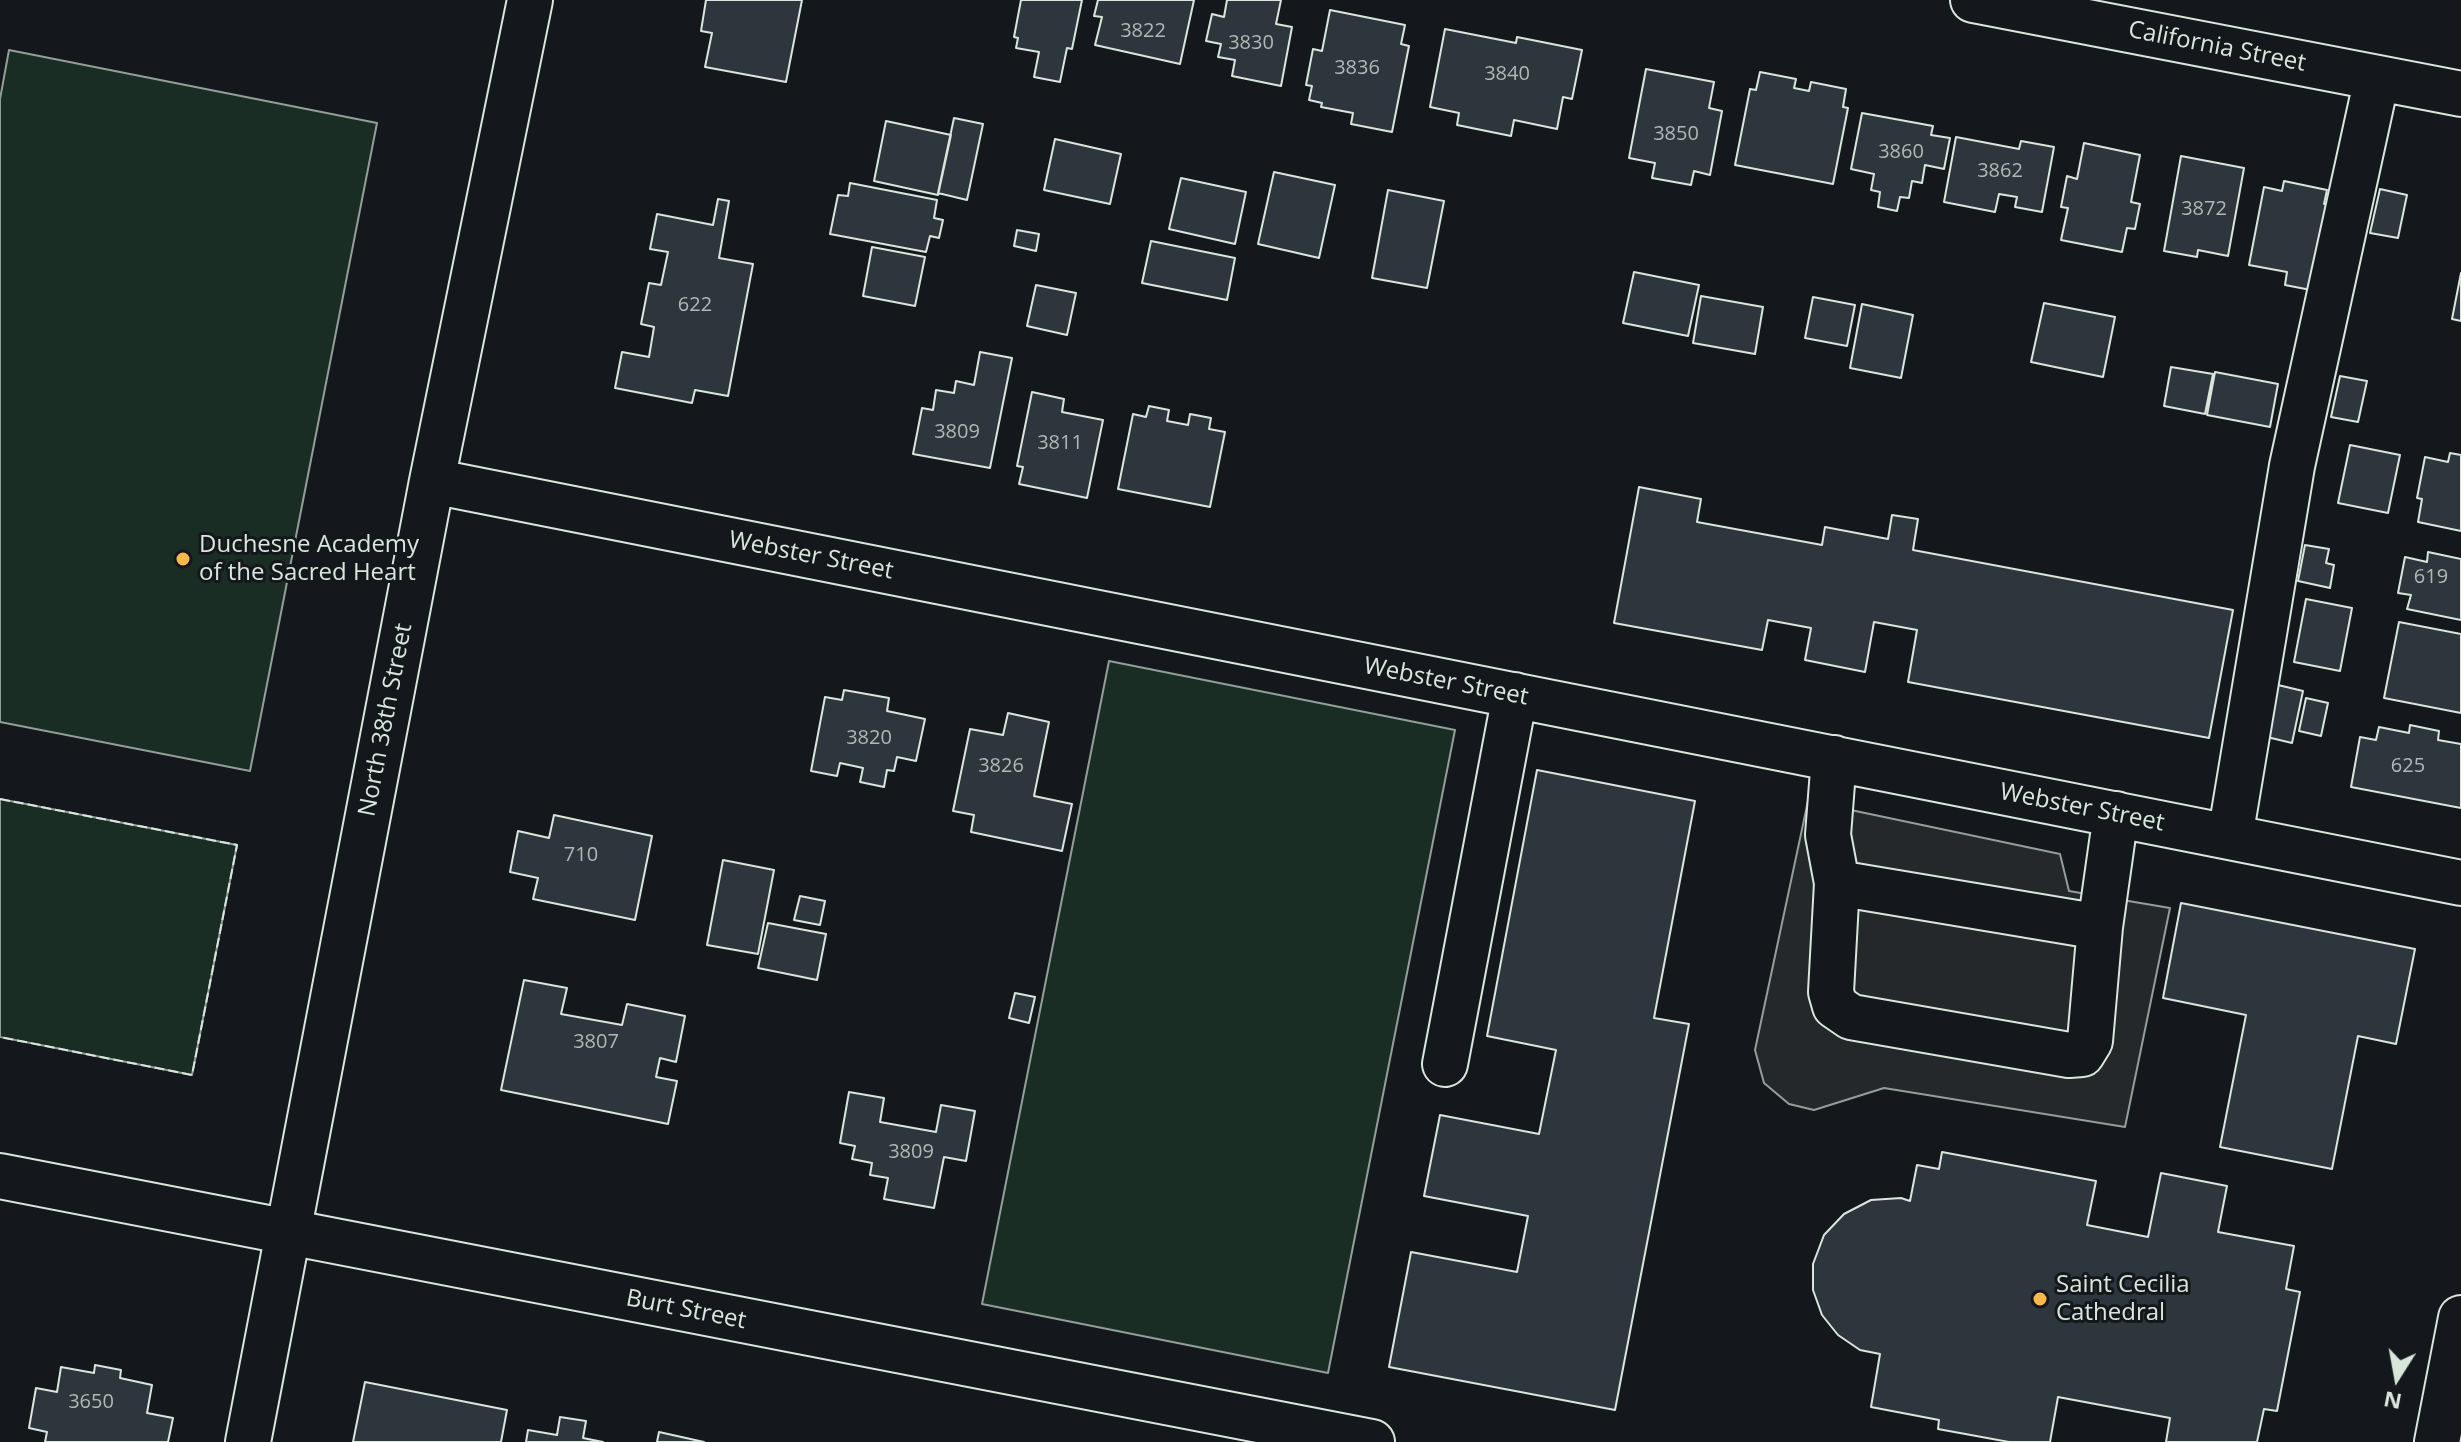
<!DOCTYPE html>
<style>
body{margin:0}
#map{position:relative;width:2461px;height:1442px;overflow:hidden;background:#14181c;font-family:"Open Sans",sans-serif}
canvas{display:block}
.north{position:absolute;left:2357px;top:1338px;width:80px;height:80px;-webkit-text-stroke:6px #14181c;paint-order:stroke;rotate:191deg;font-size:22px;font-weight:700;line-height:32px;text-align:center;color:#d8e6dc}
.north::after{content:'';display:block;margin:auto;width:28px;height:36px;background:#d8e6dc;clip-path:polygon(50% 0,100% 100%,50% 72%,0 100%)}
</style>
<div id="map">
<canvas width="2461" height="1442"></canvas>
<div class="north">N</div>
</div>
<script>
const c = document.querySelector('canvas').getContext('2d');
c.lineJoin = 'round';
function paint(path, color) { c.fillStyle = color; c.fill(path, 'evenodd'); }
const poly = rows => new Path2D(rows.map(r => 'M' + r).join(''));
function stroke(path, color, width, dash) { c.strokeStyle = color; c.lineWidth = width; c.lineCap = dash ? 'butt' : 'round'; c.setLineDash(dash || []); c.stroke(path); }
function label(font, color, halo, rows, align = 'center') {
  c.font = font + ' "Open Sans",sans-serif'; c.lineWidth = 6; c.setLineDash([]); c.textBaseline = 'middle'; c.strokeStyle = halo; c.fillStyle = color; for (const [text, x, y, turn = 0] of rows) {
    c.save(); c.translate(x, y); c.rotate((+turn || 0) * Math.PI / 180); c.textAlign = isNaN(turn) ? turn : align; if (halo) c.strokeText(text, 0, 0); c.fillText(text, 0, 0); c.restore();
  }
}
const green = poly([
 [9,50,377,123,250,771,0,722,0,99,9,50],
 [1109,661,1455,730,1328,1373,982,1304,1109,661],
 [0,799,237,845,192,1075,0,1037,0,799]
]);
paint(green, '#1a2d24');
stroke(green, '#939e99', 2);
const parking = poly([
 [1808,801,2060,854,2069,891,2170,908,2125,1127,1884,1088,1814,1110,1789,1104,1764,1083,1755,1050,1808,801]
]);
paint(parking, '#24282b');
stroke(parking, '#939e99', 2);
const building = poly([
 [706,0,802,0,786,82,705,67,712,33,701,31,706,0],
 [1021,0,1082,0,1072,49,1067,48,1060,82,1034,77,1039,52,1016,48,1018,38,1014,37,1021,0],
 [1098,0,1194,0,1180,64,1095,45,1102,17,1094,16,1098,0],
 [1227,0,1281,0,1276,24,1292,27,1281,86,1232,76,1235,60,1218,57,1221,44,1206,41,1212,14,1224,17,1227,0],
 [1330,10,1405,25,1401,44,1409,46,1392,132,1351,124,1353,113,1321,107,1322,103,1309,100,1312,86,1306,85,1313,49,1322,51,1330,10],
 [1445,29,1516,43,1517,37,1582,50,1572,99,1563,97,1557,129,1514,120,1511,136,1457,125,1459,113,1430,107,1445,29],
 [1646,69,1714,82,1709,108,1722,111,1710,175,1694,171,1691,185,1652,178,1655,163,1629,158,1646,69],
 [1760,72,1796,79,1794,88,1809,91,1811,82,1846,89,1843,107,1848,108,1833,184,1735,165,1750,89,1756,90,1760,72],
 [1862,113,1933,126,1931,135,1950,138,1944,169,1925,165,1922,183,1912,181,1909,198,1900,197,1897,211,1878,207,1880,192,1871,190,1874,174,1851,169,1862,113],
 [954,118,983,124,967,200,938,193,954,118],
 [886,121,951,135,938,195,874,181,886,121],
 [1956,137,2019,149,2021,141,2054,147,2042,212,2015,207,2017,197,1999,194,1995,212,1944,202,1956,137],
 [1055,139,1121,154,1110,204,1044,190,1055,139],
 [2084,143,2140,155,2131,202,2140,204,2135,229,2127,228,2122,252,2061,240,2068,208,2061,207,2067,176,2077,179,2084,143],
 [2181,156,2244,168,2228,256,2198,250,2197,257,2164,251,2181,156],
 [1274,172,1335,185,1319,258,1258,244,1274,172],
 [1181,178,1246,192,1235,244,1169,229,1181,178],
 [2284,181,2327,190,2324,204,2330,205,2321,292,2285,285,2287,272,2249,265,2264,187,2282,191,2284,181],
 [850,183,937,200,934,218,943,220,939,238,930,236,926,252,830,234,838,195,848,196,850,183],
 [2380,189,2407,195,2398,238,2370,233,2380,189],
 [1388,190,1444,201,1427,288,1372,278,1388,190],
 [718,199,729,201,719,258,753,264,728,396,695,390,692,403,615,388,622,352,649,357,654,327,641,324,649,283,661,285,668,252,650,249,657,214,713,225,718,199],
 [1017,230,1039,234,1036,251,1014,246,1017,230],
 [1151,241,1235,258,1227,300,1142,283,1151,241],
 [872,247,925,257,915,306,863,296,872,247],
 [1634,272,1699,285,1688,336,1623,323,1634,272],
 [2461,273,2461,321,2452,319,2461,273],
 [1036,285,1076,293,1067,335,1027,326,1036,285],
 [1701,296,1763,307,1755,354,1693,343,1701,296],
 [1813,297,1855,305,1847,346,1805,338,1813,297],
 [2044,303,2115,317,2103,377,2031,362,2044,303],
 [1862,304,1913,315,1901,378,1850,368,1862,304],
 [980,352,1012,358,990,468,913,454,922,408,933,410,936,390,954,393,956,381,974,385,980,352],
 [2171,367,2213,374,2205,414,2164,406,2171,367],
 [2215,372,2278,384,2270,427,2207,415,2215,372],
 [2340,376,2367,381,2358,422,2331,417,2340,376],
 [1032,392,1064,399,1062,412,1103,420,1087,498,1019,484,1023,467,1017,466,1032,392],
 [1149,406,1169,410,1167,421,1188,425,1190,414,1211,418,1209,429,1225,432,1210,507,1118,489,1133,414,1146,417,1149,406],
 [2350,445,2400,455,2388,513,2338,503,2350,445],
 [2450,453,2461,455,2461,531,2418,522,2422,499,2417,498,2425,457,2448,462,2450,453],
 [1639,487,1701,499,1697,522,1822,545,1825,527,1888,539,1892,515,1918,519,1913,550,2233,610,2209,738,1908,682,1917,630,1874,622,1865,672,1805,660,1811,628,1768,620,1762,650,1614,623,1639,487],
 [2305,545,2329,549,2326,563,2334,565,2330,588,2298,581,2305,545],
 [2428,552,2461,559,2461,620,2407,609,2411,595,2398,593,2405,557,2427,562,2428,552],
 [2306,599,2352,608,2340,671,2294,662,2306,599],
 [2399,622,2461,634,2461,713,2384,698,2399,622],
 [2278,685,2303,691,2292,743,2267,737,2278,685],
 [844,690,889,698,887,711,925,719,916,761,897,757,894,771,887,770,884,787,860,782,863,768,840,763,837,776,811,771,825,697,842,700,844,690],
 [2306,698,2328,703,2321,736,2299,731,2306,698],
 [1008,713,1049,722,1034,796,1072,804,1062,851,971,832,974,815,953,811,970,729,1003,735,1008,713],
 [2410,725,2439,731,2438,740,2461,744,2461,808,2351,787,2360,737,2376,740,2379,727,2409,733,2410,725],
 [1537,770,1695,801,1654,1018,1689,1024,1615,1410,1389,1367,1411,1252,1517,1272,1528,1216,1424,1196,1440,1115,1539,1134,1556,1050,1487,1036,1537,770],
 [554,815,652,836,635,920,533,899,538,878,510,872,518,831,549,838,554,815],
 [723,860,774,870,758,954,707,945,723,860],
 [800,896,825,901,820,925,794,920,800,896],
 [2181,903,2415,949,2396,1044,2358,1036,2332,1169,2220,1147,2246,1015,2163,998,2181,903],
 [768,923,826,934,817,980,758,968,768,923],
 [524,980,567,988,561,1014,622,1025,627,1004,685,1016,676,1062,660,1058,656,1077,677,1081,668,1124,501,1090,524,980],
 [1015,993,1035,997,1029,1023,1009,1018,1015,993],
 [849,1092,884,1098,880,1122,936,1132,941,1105,975,1111,966,1161,944,1157,934,1208,884,1199,888,1178,870,1175,872,1163,852,1159,855,1146,840,1143,849,1092],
 [1942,1152,2096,1181,2087,1225,2148,1237,2161,1173,2227,1186,2218,1232,2294,1246,2286,1289,2300,1292,2277,1411,2264,1409,2257,1442,2166,1442,2170,1418,2058,1397,2050,1442,2009,1442,1938,1429,1939,1420,1871,1407,1880,1354,1860,1350,1838,1335,1822,1315,1813,1290,1813,1264,1824,1235,1844,1214,1871,1200,1901,1198,1910,1201,1917,1165,1939,1169,1942,1152],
 [95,1365,121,1370,120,1378,152,1385,147,1413,173,1418,168,1442,45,1442,47,1432,29,1428,36,1388,57,1392,61,1367,94,1373,95,1365],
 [365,1382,507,1410,501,1442,353,1442,365,1382],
 [560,1417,586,1421,583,1438,603,1442,526,1442,528,1430,557,1435,560,1417],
 [659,1432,704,1442,657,1442,659,1432]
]);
paint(building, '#2c363c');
stroke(building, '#d8e6dc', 2);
const minor = poly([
 [1973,0,2461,94],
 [432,481,2461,883],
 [1834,758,1828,835,1837,883,1831,992,1835,1006,1851,1017,2069,1055,2082,1054,2090,1041,2100,927,2116,814],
 [2230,837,2292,466,2377,78],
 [1837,883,2100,927],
 [1445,1064,1515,695],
 [0,1176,1372,1442],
 [248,1442,432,481,530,0]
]);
const major = poly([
 [2437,1442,2461,1318]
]);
stroke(minor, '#d8e6dc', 48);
stroke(major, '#d8e6dc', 48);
stroke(minor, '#14181c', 44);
stroke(major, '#14181c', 44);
stroke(poly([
 [0,799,237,845,192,1075,0,1037]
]), '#d8e6dc', 2, [10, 4]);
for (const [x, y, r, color] of [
 [183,559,8,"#ffb74d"],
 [2040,1299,8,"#ffb74d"]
]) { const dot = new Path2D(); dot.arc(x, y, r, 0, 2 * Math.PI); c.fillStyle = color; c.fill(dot); stroke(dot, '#14181c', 3); }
label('20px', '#adbab4', null, [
 ["3822",1143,31],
 ["3830",1251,43],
 ["3836",1357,68],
 ["3840",1507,74],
 ["3850",1676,134],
 ["3860",1901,152],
 ["3862",2000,171],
 ["3872",2204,209],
 ["622",695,305],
 ["3809",957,432],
 ["3811",1060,443],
 ["619",2431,577],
 ["3820",869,738],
 ["3826",1001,766],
 ["625",2408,766],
 ["710",581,855],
 ["3807",596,1042],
 ["3809",911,1152],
 ["3650",91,1402]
]);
label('24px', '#d8e6dc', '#14181c', [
 ["California Street",2217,47,11],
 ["Webster Street",811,556,11],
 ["Webster Street",1446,682,11],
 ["North 38th Street",386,720,-79],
 ["Webster Street",2082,808,11],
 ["Burt Street",686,1310,11]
]);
label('24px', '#d8e6dc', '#14181c', [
 ["Duchesne Academy",199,545],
 ["of the Sacred Heart",199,573],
 ["Saint Cecilia",2056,1285],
 ["Cathedral",2056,1313]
], 'left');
</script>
